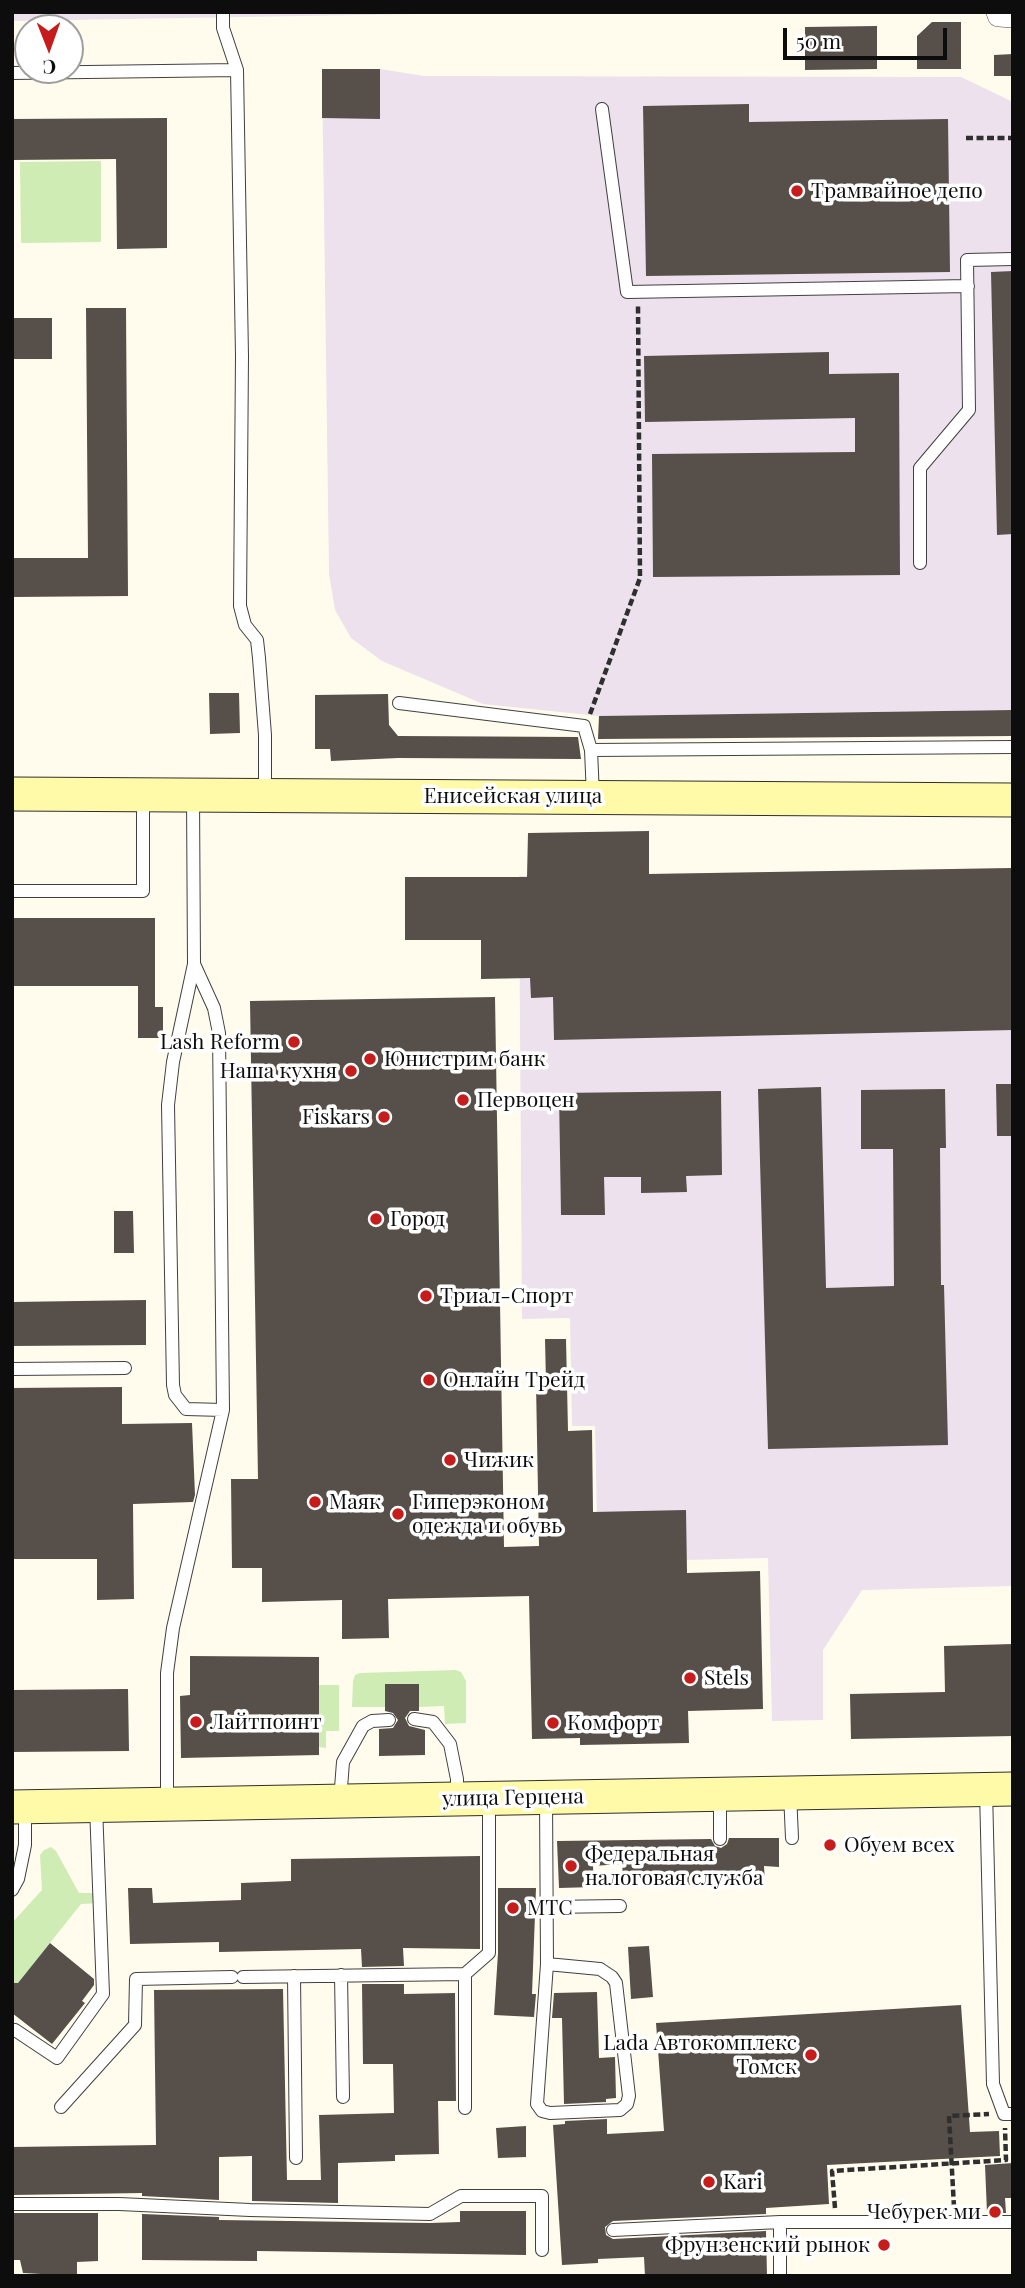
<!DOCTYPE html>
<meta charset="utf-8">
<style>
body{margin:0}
#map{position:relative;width:1025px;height:2288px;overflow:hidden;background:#fffced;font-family:"Playfair Display",serif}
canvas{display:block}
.frame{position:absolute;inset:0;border:14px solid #0d0d0d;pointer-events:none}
.north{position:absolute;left:14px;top:14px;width:70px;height:70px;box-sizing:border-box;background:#fff;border:2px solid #9e9e9e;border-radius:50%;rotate:179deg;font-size:19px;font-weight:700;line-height:28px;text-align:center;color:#0d0d0d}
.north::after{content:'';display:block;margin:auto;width:24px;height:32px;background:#c61c1c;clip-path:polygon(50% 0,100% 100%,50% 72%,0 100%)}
.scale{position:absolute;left:783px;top:28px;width:164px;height:32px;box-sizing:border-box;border:4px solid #0d0d0d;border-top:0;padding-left:9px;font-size:21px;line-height:24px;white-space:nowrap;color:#0d0d0d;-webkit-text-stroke:5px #fff;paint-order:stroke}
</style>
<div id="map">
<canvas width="1025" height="2288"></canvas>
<div class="frame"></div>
<div class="north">С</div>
<div class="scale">50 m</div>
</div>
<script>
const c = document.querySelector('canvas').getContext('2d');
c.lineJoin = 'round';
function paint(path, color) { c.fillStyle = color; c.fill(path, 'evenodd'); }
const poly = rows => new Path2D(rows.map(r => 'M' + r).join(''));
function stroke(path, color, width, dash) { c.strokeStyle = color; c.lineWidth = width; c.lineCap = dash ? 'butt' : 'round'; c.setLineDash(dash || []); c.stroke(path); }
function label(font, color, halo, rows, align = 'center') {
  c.font = font + ' "Playfair Display",serif'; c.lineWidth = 7; c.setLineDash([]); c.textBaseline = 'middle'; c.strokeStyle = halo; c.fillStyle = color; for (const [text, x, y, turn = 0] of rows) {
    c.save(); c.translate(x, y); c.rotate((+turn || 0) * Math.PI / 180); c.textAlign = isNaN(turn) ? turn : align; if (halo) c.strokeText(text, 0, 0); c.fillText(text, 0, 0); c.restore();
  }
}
paint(poly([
 [12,12,532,12,12,21],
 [322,69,380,69,424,76,961,77,1013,102,1013,710,599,716,483,704,382,661,351,638,335,610,329,574],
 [1013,868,1013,1586,862,1590,823,1650,823,1720,772,1721,768,1558,598,1562,595,1426,572,1426,570,1318,522,1319,519,876]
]), '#ece1ed');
paint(poly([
 [101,161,101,242,21,243,20,162],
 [456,1670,461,1672,466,1681,466,1723,445,1724,444,1706,419,1707,419,1684,385,1684,385,1707,352,1707,353,1681,355,1675,360,1673],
 [319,1685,339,1685,339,1731,326,1731,326,1748,319,1747],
 [51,1847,56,1851,79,1893,99,1893,99,1903,81,1904,18,1983,12,1983,12,1923,42,1890,40,1855,44,1850]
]), '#ceecb4');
paint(poly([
 [932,22,961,22,961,69,917,69,917,36],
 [877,26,877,69,805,70,805,27],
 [1013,54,1013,76,994,76,994,55],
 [322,69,380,69,380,119,322,118],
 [749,104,749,122,948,119,950,272,646,276,643,106],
 [167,118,167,248,117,249,116,159,12,160,12,119],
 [1013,271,1013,534,997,535,991,272],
 [86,308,126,308,128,596,12,597,12,558,88,558],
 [12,318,52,318,52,359,12,359],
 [829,352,829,374,899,373,900,575,653,577,652,454,855,452,855,418,645,422,644,356],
 [209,693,239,693,240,733,210,734],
 [388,694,389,725,398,736,578,737,581,759,398,758,331,761,330,749,315,749,315,695],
 [1013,710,1013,736,598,739,599,716],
 [649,831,649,874,1013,868,1013,1030,554,1040,553,997,531,998,530,978,481,979,481,940,405,940,405,877,527,877,528,833],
 [12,918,155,918,155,1007,163,1007,163,1038,138,1038,138,986,12,986],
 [495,997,504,1547,539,1546,536,1384,546,1383,545,1339,566,1339,568,1431,592,1430,593,1512,686,1510,687,1573,760,1571,763,1709,688,1711,689,1743,580,1745,580,1738,532,1739,529,1596,388,1599,389,1638,342,1639,342,1600,262,1602,262,1568,232,1568,231,1479,258,1479,250,1001],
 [996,1084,1013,1084,1013,1136,997,1136],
 [821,1087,826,1288,894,1286,893,1149,861,1149,861,1090,945,1089,946,1148,940,1148,941,1285,944,1285,948,1445,768,1449,758,1089],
 [721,1091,722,1175,686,1176,687,1192,641,1193,641,1177,604,1177,605,1215,561,1215,559,1093],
 [114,1211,133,1211,134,1253,114,1253],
 [146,1300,146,1345,12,1346,12,1302],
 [122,1387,122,1424,192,1423,195,1495,193,1502,133,1504,134,1599,97,1600,97,1559,13,1559,12,1388],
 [1013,1644,1013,1736,851,1739,850,1694,945,1692,944,1646],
 [190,1656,319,1657,319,1755,181,1758,180,1696,190,1695],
 [385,1684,419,1684,419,1711,410,1711,405,1718,409,1726,425,1730,425,1755,379,1756,379,1729,393,1728,398,1720,393,1713,385,1711],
 [128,1689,129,1751,12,1752,12,1690],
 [729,1838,779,1838,779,1867,764,1866,765,1883,624,1886,622,1864,593,1866,594,1887,559,1888,557,1841,711,1839,715,1846,721,1848,727,1844],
 [480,1856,480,1949,403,1948,404,1966,362,1967,361,1949,219,1952,219,1942,130,1944,128,1888,152,1888,153,1903,241,1900,241,1883,291,1881,291,1859],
 [498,1888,536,1888,532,1994,536,1994,534,2017,494,2015,498,1953],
 [50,1943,94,1979,94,1985,82,2001,85,2003,52,2044,12,2013,12,1983,18,1983],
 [649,1946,653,1997,631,1999,628,1947],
 [362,1984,404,1984,404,1994,455,1993,456,2101,438,2101,439,2154,395,2155,395,2161,338,2163,338,2203,252,2201,252,2156,219,2157,219,2200,142,2196,142,2193,12,2195,12,2147,156,2145,154,1990,283,1989,287,2180,321,2180,319,2115,394,2113,393,2064,363,2064],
 [597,1992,599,2058,615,2057,616,2098,606,2099,606,2102,564,2104,562,2018,552,2018,554,1993],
 [961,2005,970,2132,999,2131,1000,2156,827,2165,829,2204,766,2208,766,2214,613,2221,605,2227,606,2235,613,2239,766,2231,767,2276,645,2276,644,2257,598,2259,598,2263,562,2265,553,2125,565,2124,565,2121,607,2119,607,2134,664,2131,656,2023],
 [526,2126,526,2157,498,2158,496,2128],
 [1013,2163,1013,2198,1005,2198,1006,2213,987,2213,985,2165],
 [460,2211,526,2211,526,2255,257,2251,257,2261,142,2260,142,2214,219,2217,219,2220,430,2223,460,2222],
 [12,2213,98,2213,98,2261,77,2262,77,2276,23,2273,20,2260,12,2260]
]), '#574f49');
const lane = poly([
 [223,12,223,28,237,70,242,356,240,606,245,625,257,640,259,658,265,735,265,795],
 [12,73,237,70],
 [602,109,627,292,968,286],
 [920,563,920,468,969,410,967,260,1013,259],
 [399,703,584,726,591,750,593,796],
 [591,750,1013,747],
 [193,796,194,964,173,1062,168,1105,173,1385,175,1395,186,1409,223,1410],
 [12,891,143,891,143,795],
 [12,1369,125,1368],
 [414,1719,433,1722,450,1744,457,1779,457,1799],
 [986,1790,993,2084,1004,2114,1013,2114],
 [790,1793,792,1838],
 [546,1798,547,1964,537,2104,542,2111,550,2113,620,2110,627,2104,629,2096,616,1983,612,1977,600,1969,547,1964],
 [340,1801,343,1762,363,1726,372,1721,389,1720],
 [167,1803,167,1673,173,1628,223,1410,219,1033,214,1008,194,964],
 [720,1839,720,1795],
 [12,1890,18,1879,25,1845,25,1809],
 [547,1907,620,1906],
 [341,1975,343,2097],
 [294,1976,296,2158],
 [243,1977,465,1974,489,1953,489,1799],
 [15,2030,57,2058,103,1994,96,1806],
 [61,2107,135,2025,136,1979,232,1977],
 [465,2108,465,1974],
 [12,2204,119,2204,250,2210,430,2214,461,2196,542,2196,542,2250],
 [780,2222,1013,2222],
 [613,2230,780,2222,780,2276]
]);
const street = poly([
 [998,12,999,15,1013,16]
]);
const secondary = poly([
 [12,794,1013,800],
 [12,1807,1013,1789]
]);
stroke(lane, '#404040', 14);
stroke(street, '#404040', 24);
stroke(secondary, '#2f2f2f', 35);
stroke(poly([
 [966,138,1013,138],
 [590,714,640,578,638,305],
 [954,2207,949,2116,989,2114],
 [835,2208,832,2171,1006,2160,1005,2128]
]), '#2f2f2f', 4.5, [7, 3.5]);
stroke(lane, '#fff', 12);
stroke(street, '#fff', 23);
stroke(secondary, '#fffaa8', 33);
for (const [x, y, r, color] of [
 [797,191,7,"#c61c1c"],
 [294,1042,7,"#c61c1c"],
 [370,1059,7,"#c61c1c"],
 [351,1071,7,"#c61c1c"],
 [463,1100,7,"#c61c1c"],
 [384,1117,7,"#c61c1c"],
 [376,1219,7,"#c61c1c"],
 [426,1296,7,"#c61c1c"],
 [429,1380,7,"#c61c1c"],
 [450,1460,7,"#c61c1c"],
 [315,1502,7,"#c61c1c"],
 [398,1514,7,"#c61c1c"],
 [690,1678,7,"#c61c1c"],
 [196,1722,7,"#c61c1c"],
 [553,1723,7,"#c61c1c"],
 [830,1845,7,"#c61c1c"],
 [571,1866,7,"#c61c1c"],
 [513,1908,7,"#c61c1c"],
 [811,2055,7,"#c61c1c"],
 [709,2182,7,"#c61c1c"],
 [995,2212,7,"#c61c1c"],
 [884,2245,7,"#c61c1c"]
]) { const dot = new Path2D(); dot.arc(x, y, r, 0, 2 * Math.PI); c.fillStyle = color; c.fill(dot); stroke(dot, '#fff', 2.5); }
label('21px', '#0d0d0d', '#fff', [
 ["Трамвайное депо",811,191],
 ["Lash Reform",280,1042,"right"],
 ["Юнистрим банк",384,1059],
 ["Наша кухня",337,1071,"right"],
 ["Первоцен",477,1100],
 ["Fiskars",370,1117,"right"],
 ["Город",390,1219],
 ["Триал-Спорт",440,1296],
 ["Онлайн Трейд",443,1380],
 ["Чижик",464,1460],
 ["Маяк",329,1502],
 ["Гиперэконом",412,1502],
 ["одежда и обувь",412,1526],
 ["Stels",704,1678],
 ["Лайтпоинт",210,1722],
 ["Комфорт",567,1723],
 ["Обуем всех",844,1845],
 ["Федеральная",585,1854],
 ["налоговая служба",585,1878],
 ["МТС",527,1908],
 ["Lada Автокомплекс",797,2043,"right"],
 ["Томск",797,2067,"right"],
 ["Kari",723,2182],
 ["Чебурек ми",981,2212,"right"],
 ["Фрунзенский рынок",870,2245,"right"]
], 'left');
label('21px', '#0d0d0d', '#fff', [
 ["Енисейская улица",513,796],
 ["улица Герцена",513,1798,-1]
]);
</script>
